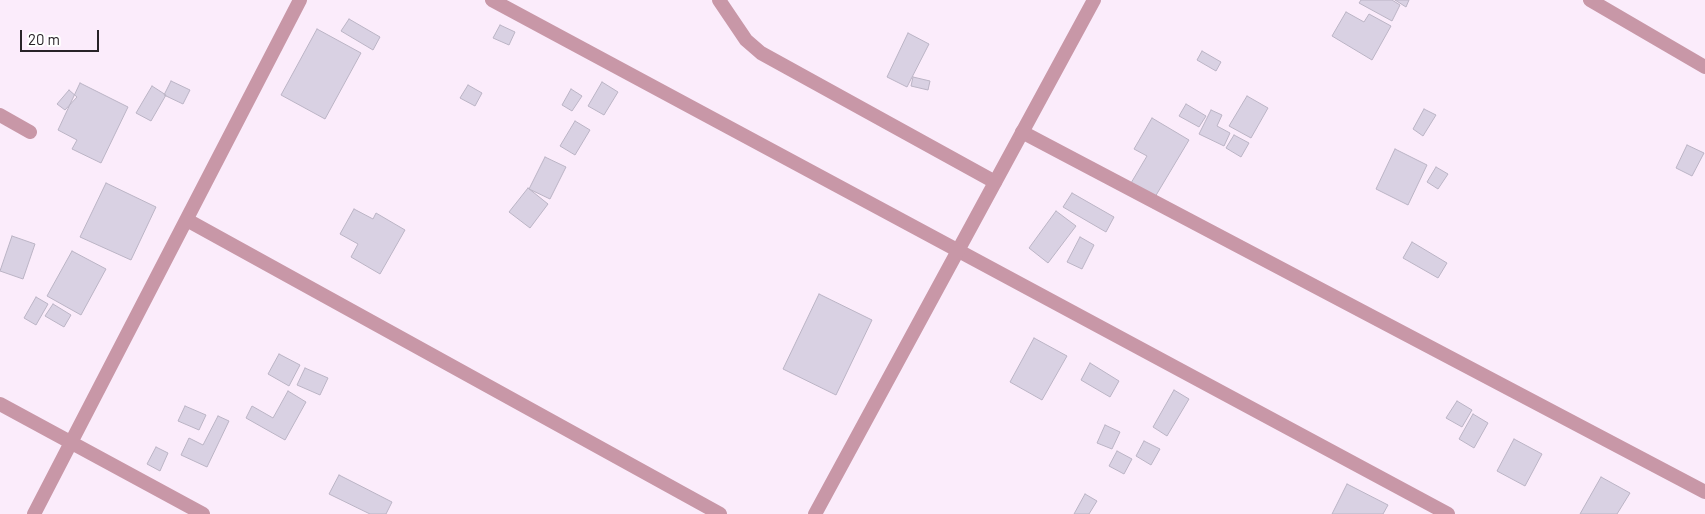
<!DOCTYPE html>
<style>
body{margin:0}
#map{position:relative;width:1705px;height:514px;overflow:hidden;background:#fbecfb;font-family:Barlow,sans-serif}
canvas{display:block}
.scale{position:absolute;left:20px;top:30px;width:79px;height:22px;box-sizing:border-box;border:2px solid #282328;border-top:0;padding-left:6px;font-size:15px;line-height:18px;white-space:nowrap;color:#282328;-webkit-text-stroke:4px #fff;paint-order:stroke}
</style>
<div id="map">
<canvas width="1705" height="514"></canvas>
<div class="scale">20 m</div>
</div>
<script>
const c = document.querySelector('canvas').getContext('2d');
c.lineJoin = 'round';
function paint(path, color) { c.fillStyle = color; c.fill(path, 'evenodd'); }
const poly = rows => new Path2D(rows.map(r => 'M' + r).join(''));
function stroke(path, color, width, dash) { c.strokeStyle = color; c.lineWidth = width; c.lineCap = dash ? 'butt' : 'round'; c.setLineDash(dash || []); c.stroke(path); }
const building = poly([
 [1361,0,1392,0,1400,5,1392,21,1359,3,1361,0],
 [1395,0,1409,0,1406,7,1395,0],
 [1346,12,1364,22,1369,14,1391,26,1372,60,1332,36,1346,12],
 [349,19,380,37,373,50,341,31,349,19],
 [500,25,515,32,509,45,493,38,500,25],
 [317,29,361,53,325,119,281,95,317,29],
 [908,33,929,44,907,87,887,77,908,33],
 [1202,51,1221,62,1216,71,1197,60,1202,51],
 [913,77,930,81,928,90,911,86,913,77],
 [171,81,190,90,183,104,164,95,171,81],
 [602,82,618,92,604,115,588,106,602,82],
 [80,83,128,107,101,163,72,149,77,140,58,130,80,83],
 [468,85,482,93,475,106,460,98,468,85],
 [152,86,166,95,151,121,136,113,152,86],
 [571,89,582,96,572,111,562,105,571,89],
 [69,90,77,97,65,110,57,104,69,90],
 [1247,96,1268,108,1251,138,1229,126,1247,96],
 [1186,104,1206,116,1199,127,1179,116,1186,104],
 [1424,109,1436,115,1423,136,1413,129,1424,109],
 [1211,110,1222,115,1217,126,1230,133,1224,146,1199,134,1211,110],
 [1152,118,1189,140,1155,197,1131,183,1147,156,1134,149,1152,118],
 [575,121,590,130,575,155,560,146,575,121],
 [1234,135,1249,143,1241,157,1226,148,1234,135],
 [1687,145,1704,153,1692,176,1676,168,1687,145],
 [1395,149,1427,165,1408,205,1376,189,1395,149],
 [545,157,566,167,550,199,529,189,545,157],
 [1436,167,1448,174,1438,189,1427,182,1436,167],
 [106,183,156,207,131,260,80,237,106,183],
 [528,188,548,204,530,228,509,212,528,188],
 [1072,193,1114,217,1106,232,1063,207,1072,193],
 [354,209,373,219,376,213,405,230,380,274,351,257,358,244,340,234,354,209],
 [1056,211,1076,226,1048,263,1029,248,1056,211],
 [12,236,35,244,23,279,0,271,12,236],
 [1080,237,1094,245,1082,269,1067,262,1080,237],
 [1412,242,1447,263,1438,278,1403,258,1412,242],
 [72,251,106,269,81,315,47,296,72,251],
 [819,294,872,320,836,395,783,369,819,294],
 [36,297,48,304,36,325,24,318,36,297],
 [53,304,71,315,64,327,45,316,53,304],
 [1034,338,1067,356,1042,400,1010,382,1034,338],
 [279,354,300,365,289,386,268,374,279,354],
 [1090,363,1119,381,1110,397,1081,380,1090,363],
 [305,368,328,378,320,395,297,385,305,368],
 [1174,390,1189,399,1167,436,1153,427,1174,390],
 [288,391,306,402,285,440,246,418,252,406,273,418,288,391],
 [1457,401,1472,410,1462,427,1446,418,1457,401],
 [185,406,206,415,199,430,178,421,185,406],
 [1473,414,1488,423,1474,448,1459,439,1473,414],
 [218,416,229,421,207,467,181,455,189,438,203,445,218,416],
 [1105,425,1120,432,1112,449,1097,443,1105,425],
 [1514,439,1542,454,1525,486,1497,471,1514,439],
 [1144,441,1160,449,1151,465,1136,456,1144,441],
 [156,447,168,453,160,471,147,464,156,447],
 [1117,451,1132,459,1124,474,1109,466,1117,451],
 [339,475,392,502,386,514,370,514,329,494,339,475],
 [1601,477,1630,493,1617,514,1580,514,1601,477],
 [1347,484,1388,505,1383,514,1332,514,1347,484],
 [1085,494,1097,501,1089,514,1074,514,1085,494]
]);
paint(building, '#d9d1e3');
stroke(building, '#bbb4c5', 1);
stroke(poly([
 [492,0,1448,514],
 [719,0,746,40,761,53,995,182],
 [1590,0,1705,67],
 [0,115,30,132],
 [1022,132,1705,492],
 [187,220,720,514],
 [0,404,203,514],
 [34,514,300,0]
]), '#c897a7', 14);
stroke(poly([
 [815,514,1094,0]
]), '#c897a7', 14);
</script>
